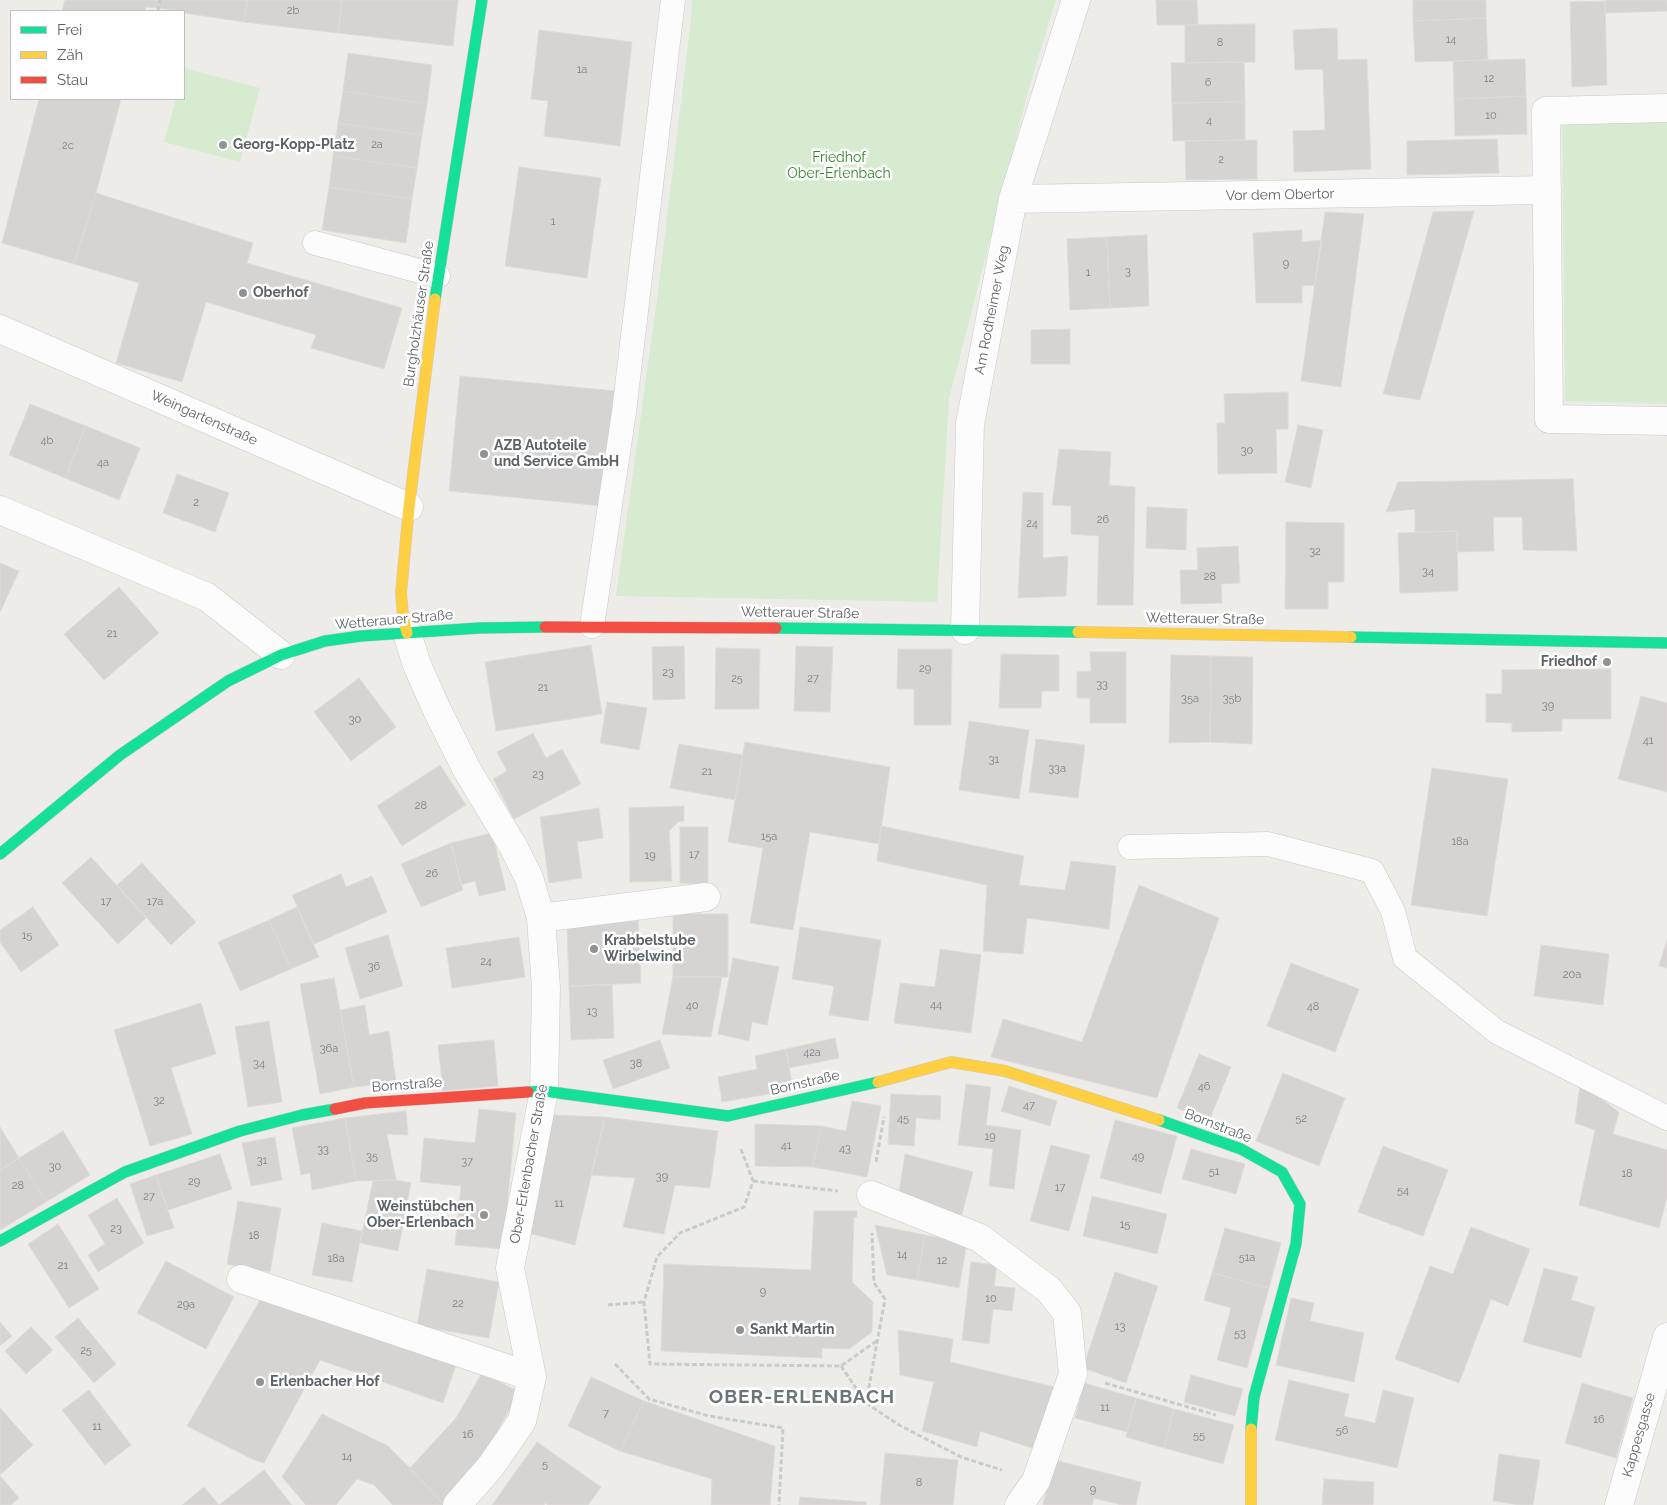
<!DOCTYPE html>
<meta charset="utf-8">
<style>
body{margin:0}
#map{position:relative;width:1667px;height:1505px;overflow:hidden;background:#eeece8;font-family:Raleway,sans-serif}
canvas{display:block}
.legend{position:absolute;left:10px;top:10px;width:175px;height:90px;box-sizing:border-box;background:#fff;border:1px solid #bec0c2;margin:0;padding:6px 9px;list-style:none;font-size:15px;color:#5d6267}
.legend li{display:flex;align-items:center;gap:10px;height:25px}
.legend b{width:25px;border:1px solid #bec0c2}
</style>
<div id="map">
<canvas width="1667" height="1505"></canvas>
<ul class="legend">
<li><b style="height:6px;background:#16e098"></b>Frei</li>
<li><b style="height:6px;background:#ffcf43"></b>Zäh</li>
<li><b style="height:6px;background:#f24e42"></b>Stau</li>
</ul>
</div>
<script>
const c = document.querySelector('canvas').getContext('2d');
c.lineJoin = 'round';
function paint(path, color) { c.fillStyle = color; c.fill(path, 'evenodd'); }
const poly = rows => new Path2D(rows.map(r => 'M' + r).join(''));
function stroke(path, color, width, dash) { c.strokeStyle = color; c.lineWidth = width; c.lineCap = dash ? 'butt' : 'round'; c.setLineDash(dash || []); c.stroke(path); }
function label(font, color, halo, rows, align = 'center') {
  c.font = font + ' Raleway,sans-serif'; c.lineWidth = 5; c.setLineDash([]); c.textBaseline = 'middle'; c.strokeStyle = halo; c.fillStyle = color; for (const [text, x, y, turn = 0] of rows) {
    c.save(); c.translate(x, y); c.rotate((+turn || 0) * Math.PI / 180); c.textAlign = isNaN(turn) ? turn : align; if (halo) c.strokeText(text, 0, 0); c.fillText(text, 0, 0); c.restore();
  }
}
paint(poly([
 [692,0,1056,0,1031,81,949,399,937,602,616,596,657,299,691,20],
 [184,68,260,88,240,162,164,142,176,99,184,99],
 [1667,118,1667,404,1565,401,1562,121]
]), '#d7ebd1');
const building = poly([
 [65,0,247,0,244,22,184,13,184,11,146,7,145,11,62,11,65,0],
 [247,0,342,0,338,33,244,22,247,0],
 [342,0,458,0,453,46,338,33,342,0],
 [1156,0,1197,0,1198,25,1157,25,1156,0],
 [1413,0,1486,0,1486,18,1413,21,1413,0],
 [1605,0,1667,0,1667,11,1605,13,1605,0],
 [1605,1,1607,85,1572,87,1570,2,1605,1],
 [1486,18,1488,60,1415,62,1413,21,1486,18],
 [1255,24,1255,62,1185,63,1185,25,1255,24],
 [1337,28,1338,60,1367,59,1371,169,1294,172,1293,131,1325,130,1323,69,1295,70,1293,30,1337,28],
 [539,30,632,42,620,146,544,136,548,101,531,99,539,30],
 [348,53,432,65,427,104,343,91,348,53],
 [1525,59,1526,96,1454,99,1453,61,1525,59],
 [1244,62,1245,102,1172,103,1171,63,1244,62],
 [343,91,427,104,422,135,338,123,343,91],
 [1526,96,1527,134,1455,136,1454,99,1526,96],
 [39,99,121,99,96,193,74,264,2,243,39,99],
 [1245,102,1245,140,1173,141,1172,103,1245,102],
 [338,123,422,135,417,168,333,156,338,123],
 [1497,139,1499,173,1407,175,1407,141,1497,139],
 [1257,140,1257,179,1186,180,1185,141,1257,140],
 [333,156,417,168,412,199,329,187,333,156],
 [519,167,601,178,587,278,505,266,519,167],
 [329,187,412,199,406,243,322,230,329,187],
 [96,193,253,243,247,263,402,308,384,369,311,348,316,335,206,302,182,382,116,363,139,283,74,264,96,193],
 [1474,211,1420,400,1383,394,1433,212,1474,211],
 [1325,212,1364,214,1341,387,1301,381,1325,212],
 [1302,230,1302,242,1322,240,1315,285,1302,286,1302,303,1256,303,1253,233,1302,230],
 [1147,235,1149,306,1110,308,1107,237,1147,235],
 [1107,237,1110,308,1070,310,1067,239,1107,237],
 [1070,329,1070,364,1031,364,1031,330,1070,329],
 [460,376,616,391,604,506,449,491,460,376],
 [1288,392,1288,429,1276,429,1277,473,1218,474,1217,423,1225,423,1224,394,1288,392],
 [30,404,86,426,65,478,9,455,30,404],
 [1298,425,1323,430,1311,488,1285,482,1298,425],
 [86,426,140,448,119,500,65,478,86,426],
 [1059,449,1111,452,1109,485,1135,487,1133,605,1097,605,1099,536,1071,534,1071,506,1052,505,1059,449],
 [177,474,229,493,215,532,163,513,177,474],
 [1573,479,1577,551,1523,550,1522,517,1493,517,1494,551,1457,552,1457,531,1415,532,1415,509,1386,512,1398,482,1573,479],
 [1023,492,1043,493,1043,558,1068,556,1066,596,1018,598,1023,492],
 [1147,507,1187,509,1186,550,1146,548,1147,507],
 [1286,522,1344,523,1344,582,1328,582,1328,609,1285,609,1286,522],
 [1457,531,1458,591,1400,593,1398,533,1457,531],
 [1238,546,1240,583,1221,584,1222,603,1181,604,1180,570,1198,570,1197,548,1238,546],
 [0,563,19,571,0,612,0,563],
 [119,587,159,633,104,680,64,634,119,587],
 [591,645,602,714,496,731,485,662,591,645],
 [684,646,685,699,653,700,652,647,684,646],
 [796,646,833,647,830,712,794,711,796,646],
 [716,648,760,649,759,709,715,709,716,648],
 [898,649,952,649,951,725,914,725,914,689,897,689,898,649],
 [1090,652,1126,652,1126,723,1090,723,1090,698,1077,698,1077,672,1091,671,1090,652],
 [1001,654,1059,655,1059,691,1042,691,1041,708,999,708,1001,654],
 [1171,655,1211,656,1210,742,1169,743,1171,655],
 [1211,656,1253,657,1252,744,1210,742,1211,656],
 [1611,669,1611,719,1562,719,1562,731,1512,732,1512,723,1486,722,1486,694,1502,694,1502,670,1611,669],
 [359,678,396,727,351,761,314,712,359,678],
 [1641,696,1667,703,1667,792,1618,779,1641,696],
 [607,702,647,708,639,750,600,743,607,702],
 [969,721,1029,730,1019,799,959,790,969,721],
 [533,733,546,758,562,749,581,784,514,819,493,779,507,771,497,752,533,733],
 [1036,739,1085,745,1078,798,1029,792,1036,739],
 [745,742,890,767,879,844,810,832,793,930,750,923,763,848,728,842,745,742],
 [679,744,743,755,735,800,670,788,679,744],
 [440,765,466,805,402,846,377,806,440,765],
 [1432,768,1508,779,1487,916,1411,905,1432,768],
 [684,806,684,821,678,822,669,831,672,881,630,882,629,808,684,806],
 [599,808,603,838,577,842,582,878,549,883,540,817,599,808],
 [881,826,1024,856,1019,885,1065,890,1071,861,1116,866,1109,929,1027,918,1023,954,983,951,987,885,877,861,881,826],
 [680,827,708,827,708,884,680,883,680,827],
 [492,833,506,890,479,896,475,881,461,885,451,843,492,833],
 [451,843,463,890,421,907,401,864,451,843],
 [91,857,146,918,118,944,62,883,91,857],
 [142,863,196,922,171,945,117,885,142,863],
 [341,874,346,887,372,876,387,912,314,944,292,895,341,874],
 [1139,885,1219,918,1157,1098,991,1057,1003,1019,1082,1042,1139,885],
 [33,907,59,945,21,972,0,942,0,930,33,907],
 [297,907,319,957,291,969,269,920,297,907],
 [673,914,728,914,728,977,673,977,673,914],
 [269,920,291,969,240,991,218,942,269,920],
 [638,921,641,983,569,986,567,924,638,921],
 [800,927,881,940,868,1021,829,1015,834,986,792,979,800,927],
 [388,935,403,986,360,999,345,948,388,935],
 [519,937,525,977,452,988,446,948,519,937],
 [1667,940,1667,968,1659,966,1667,940],
 [1541,945,1609,954,1603,1005,1534,996,1541,945],
 [940,949,981,955,971,1033,894,1023,900,983,935,987,940,949],
 [733,958,779,967,767,1025,752,1022,749,1041,718,1034,733,958],
 [1291,963,1359,989,1335,1052,1267,1026,1291,963],
 [673,977,722,977,711,1037,662,1034,673,977],
 [334,978,354,1087,320,1094,300,984,334,978],
 [612,985,614,1038,571,1040,569,986,612,985],
 [201,1003,216,1054,171,1068,192,1134,150,1146,114,1030,201,1003],
 [365,1005,369,1035,389,1031,396,1082,354,1087,340,1010,365,1005],
 [269,1021,282,1102,248,1107,235,1027,269,1021],
 [835,1038,839,1058,789,1068,786,1049,835,1038],
 [494,1040,498,1086,443,1091,438,1045,494,1040],
 [660,1040,670,1068,613,1089,603,1060,660,1040],
 [786,1049,793,1090,722,1102,718,1077,757,1069,755,1056,786,1049],
 [1199,1054,1231,1067,1209,1121,1177,1108,1199,1054],
 [1283,1073,1345,1098,1319,1166,1256,1141,1283,1073],
 [1580,1083,1619,1112,1613,1134,1667,1150,1667,1198,1659,1228,1579,1205,1595,1130,1575,1123,1580,1083],
 [966,1084,991,1087,986,1125,1021,1130,1014,1189,989,1186,993,1149,958,1145,966,1084],
 [1009,1086,1057,1101,1050,1126,1001,1111,1009,1086],
 [891,1094,941,1096,940,1120,916,1118,914,1146,888,1144,891,1094],
 [852,1101,881,1106,867,1177,813,1167,821,1126,846,1131,852,1101],
 [479,1109,516,1113,503,1249,455,1245,461,1186,420,1182,424,1138,475,1143,479,1109],
 [406,1111,408,1135,387,1134,396,1180,356,1181,345,1118,406,1111],
 [552,1115,605,1117,575,1245,528,1233,552,1115],
 [605,1117,718,1131,710,1188,675,1185,664,1234,623,1227,635,1178,591,1175,605,1117],
 [345,1118,356,1181,312,1190,310,1173,301,1175,292,1128,345,1118],
 [1115,1120,1177,1136,1161,1194,1100,1178,1115,1120],
 [755,1124,821,1126,813,1167,755,1166,755,1124],
 [0,1127,19,1158,0,1170,0,1127],
 [63,1131,90,1175,46,1202,19,1158,63,1131],
 [275,1137,282,1180,251,1186,242,1143,275,1137],
 [1051,1145,1090,1155,1069,1231,1030,1221,1051,1145],
 [1383,1146,1448,1170,1423,1236,1358,1212,1383,1146],
 [1191,1149,1245,1164,1236,1194,1182,1179,1191,1149],
 [220,1154,232,1189,168,1210,156,1175,220,1154],
 [905,1154,973,1172,961,1218,898,1199,905,1154],
 [19,1158,46,1202,0,1230,0,1170,19,1158],
 [156,1175,174,1228,147,1236,130,1184,156,1175],
 [396,1180,411,1183,398,1251,360,1243,373,1181,396,1180],
 [1092,1196,1167,1214,1157,1254,1083,1236,1092,1196],
 [117,1198,144,1243,98,1272,88,1255,105,1244,88,1215,117,1198],
 [238,1201,281,1208,270,1272,227,1264,238,1201],
 [814,1211,857,1211,857,1217,854,1217,852,1282,873,1302,872,1332,849,1349,822,1348,822,1358,661,1351,664,1264,811,1270,814,1211],
 [322,1223,362,1231,352,1282,312,1275,322,1223],
 [58,1224,99,1289,69,1308,28,1244,58,1224],
 [875,1225,925,1235,917,1280,887,1275,875,1225],
 [1471,1227,1530,1249,1508,1306,1491,1299,1459,1383,1395,1359,1430,1266,1453,1274,1471,1227],
 [1225,1228,1281,1243,1269,1288,1212,1273,1225,1228],
 [925,1235,967,1243,959,1288,917,1280,925,1235],
 [166,1261,234,1297,206,1349,137,1313,166,1261],
 [971,1262,997,1265,994,1286,1015,1288,1012,1311,993,1309,989,1344,962,1340,971,1262],
 [1544,1268,1578,1277,1571,1300,1595,1307,1581,1358,1523,1342,1544,1268],
 [427,1269,499,1282,489,1338,417,1326,427,1269],
 [1115,1272,1158,1286,1126,1383,1083,1368,1115,1272],
 [1212,1273,1269,1288,1247,1368,1217,1360,1231,1308,1204,1300,1212,1273],
 [263,1295,458,1359,443,1403,320,1360,264,1463,252,1459,187,1426,263,1295],
 [1291,1298,1314,1303,1310,1321,1364,1333,1354,1382,1276,1365,1291,1298],
 [78,1318,116,1364,94,1383,55,1337,78,1318],
 [0,1322,12,1336,0,1346,0,1322],
 [31,1327,53,1350,26,1374,5,1351,31,1327],
 [898,1330,953,1339,950,1362,1059,1388,1038,1450,980,1431,977,1447,922,1431,934,1382,900,1375,898,1330],
 [482,1373,519,1392,486,1452,444,1505,410,1468,456,1418,482,1373],
 [1191,1375,1243,1389,1235,1416,1184,1402,1191,1375],
 [591,1377,644,1401,620,1451,568,1426,591,1377],
 [1289,1380,1349,1394,1344,1416,1375,1423,1383,1390,1414,1398,1397,1468,1275,1440,1289,1380],
 [1084,1383,1136,1398,1127,1432,1075,1418,1084,1383],
 [1582,1383,1633,1398,1616,1458,1565,1443,1582,1383],
 [89,1390,131,1445,105,1465,62,1410,89,1390],
 [1136,1398,1174,1409,1164,1448,1126,1437,1136,1398],
 [644,1401,775,1446,770,1505,711,1505,712,1479,620,1451,644,1401],
 [0,1408,33,1445,0,1475,0,1408],
 [1174,1409,1234,1425,1223,1464,1164,1448,1174,1409],
 [322,1414,388,1446,410,1468,444,1505,393,1505,374,1485,357,1479,336,1505,306,1505,282,1477,322,1414],
 [537,1442,601,1487,588,1505,548,1505,545,1503,544,1505,492,1505,537,1442],
 [885,1453,958,1460,953,1505,880,1505,885,1453],
 [1499,1454,1540,1460,1533,1505,1521,1505,1493,1501,1499,1454],
 [1054,1460,1141,1482,1136,1505,1122,1505,1094,1498,1092,1505,1043,1505,1054,1460],
 [264,1470,292,1505,219,1505,264,1470],
 [0,1476,19,1498,11,1505,0,1505,0,1476],
 [1324,1479,1374,1482,1373,1505,1322,1505,1324,1479],
 [204,1487,219,1505,182,1505,204,1487],
 [800,1497,866,1502,866,1505,799,1505,800,1497]
]);
paint(building, '#d6d4d2');
stroke(building, '#dedbd7', 1);
const lane = poly([
 [315,243,438,276],
 [592,626,624,412,673,0],
 [1130,847,1268,844,1372,871,1393,911,1405,958,1497,1032,1667,1118]
]);
const street = poly([
 [1667,108,1546,111,1549,419,1667,421],
 [1013,199,1547,190],
 [0,329,409,507],
 [0,510,207,597,281,655],
 [965,630,970,424,1013,199,1076,0],
 [407,633,417,665,437,710,467,770,513,846,529,878,541,918,546,988,544,1091,510,1268,532,1377,522,1421,491,1466,457,1505],
 [541,918,706,897],
 [871,1195,980,1238,1049,1290,1067,1313,1073,1374,1036,1481,1019,1505],
 [241,1279,532,1377],
 [1619,1505,1667,1337]
]);
const fast = poly([
 [435,299,482,0],
 [776,628,1078,632],
 [1351,637,1667,643],
 [0,854,120,755,228,681,281,655,325,641,361,636,479,628,545,627],
 [528,1092,544,1091,728,1116,878,1082],
 [1159,1120,1241,1149,1282,1172,1300,1204,1296,1244,1254,1397,1251,1429],
 [0,1241,125,1172,240,1131,302,1115,335,1109]
]);
const slow = poly([
 [1078,632,1351,637],
 [407,633,403,616,401,593,409,507,435,299],
 [878,1082,951,1062,1005,1071,1159,1120],
 [1251,1429,1251,1505]
]);
const jam = poly([
 [545,627,776,628],
 [335,1109,365,1103,528,1092]
]);
stroke(lane, '#c9c9c9', 25);
stroke(street, '#c9c9c9', 29);
stroke(fast, '#cacaca', 12);
stroke(slow, '#cacaca', 12);
stroke(jam, '#cacaca', 12);
stroke(poly([
 [158,11,160,0],
 [741,1149,753,1181,744,1207,680,1233,657,1257,644,1302,650,1364,841,1366,878,1340],
 [876,1162,884,1117],
 [753,1181,838,1191],
 [608,1305,644,1302],
 [615,1364,649,1399,709,1416,783,1428,779,1505],
 [841,1366,866,1403,899,1425,961,1457,1002,1470],
 [1105,1383,1216,1415],
 [866,1403,885,1299,874,1283,872,1233]
]), '#c7cdc9', 3, [5, 2.5]);
stroke(lane, '#fcfcfc', 24);
stroke(street, '#fcfcfc', 28);
stroke(fast, '#16e098', 11);
stroke(slow, '#ffcf43', 11);
stroke(jam, '#f24e42', 11);
for (const [x, y, r, color] of [
 [223,145,5,"#909294"],
 [243,293,5,"#909294"],
 [484,454,5,"#909294"],
 [1607,662,5,"#909294"],
 [594,949,5,"#909294"],
 [484,1215,5,"#909294"],
 [740,1330,5,"#909294"],
 [260,1382,5,"#909294"]
]) { const dot = new Path2D(); dot.arc(x, y, r, 0, 2 * Math.PI); c.fillStyle = color; c.fill(dot); stroke(dot, '#fff', 2); }
label('11px', '#7c8083', null, [
 ["2b",293,11],
 ["14",1451,40],
 ["8",1220,43],
 ["1a",582,70],
 ["12",1489,79],
 ["6",1208,83],
 ["10",1491,116],
 ["4",1209,121],
 ["2a",377,145],
 ["2c",68,146],
 ["2",1221,160],
 ["1",553,222],
 ["9",1286,264],
 ["3",1128,272],
 ["1",1088,273],
 ["4b",47,441],
 ["30",1247,451],
 ["4a",103,463],
 ["2",196,503],
 ["26",1103,520],
 ["24",1032,524],
 ["32",1315,552],
 ["34",1428,572],
 ["28",1210,577],
 ["21",112,634],
 ["29",925,669],
 ["23",668,673],
 ["25",737,679],
 ["27",813,679],
 ["33",1102,685],
 ["21",543,688],
 ["35a",1190,699],
 ["35b",1232,699],
 ["39",1548,706],
 ["30",355,720],
 ["41",1648,741],
 ["31",994,760],
 ["33a",1057,769],
 ["21",707,772],
 ["23",538,775],
 ["28",421,806],
 ["15a",769,837],
 ["18a",1460,842],
 ["17",694,855],
 ["19",650,856],
 ["26",432,874],
 ["17",106,902],
 ["17a",155,902],
 ["15",27,936],
 ["24",486,962],
 ["36",374,967],
 ["20a",1572,975],
 ["44",936,1005],
 ["40",692,1006],
 ["48",1313,1007],
 ["13",592,1012],
 ["36a",329,1049],
 ["42a",812,1053],
 ["34",259,1064],
 ["38",636,1064],
 ["46",1204,1087],
 ["32",159,1101],
 ["47",1029,1106],
 ["45",903,1119],
 ["52",1301,1119],
 ["19",990,1137],
 ["41",786,1146],
 ["43",845,1149],
 ["33",323,1150],
 ["35",372,1157],
 ["49",1138,1157],
 ["31",262,1161],
 ["37",467,1162],
 ["30",55,1167],
 ["51",1214,1172],
 ["18",1627,1174],
 ["39",662,1177],
 ["29",194,1182],
 ["28",18,1186],
 ["17",1060,1188],
 ["54",1403,1191],
 ["27",149,1197],
 ["11",559,1204],
 ["15",1125,1225],
 ["23",116,1229],
 ["18",254,1236],
 ["14",902,1255],
 ["51a",1247,1258],
 ["18a",336,1259],
 ["12",942,1261],
 ["21",63,1266],
 ["9",763,1292],
 ["10",991,1299],
 ["22",458,1304],
 ["29a",186,1305],
 ["13",1120,1327],
 ["53",1240,1334],
 ["25",86,1351],
 ["11",1105,1408],
 ["7",606,1414],
 ["16",1599,1420],
 ["11",97,1427],
 ["56",1342,1431],
 ["16",468,1435],
 ["55",1199,1436],
 ["14",347,1457],
 ["5",545,1465],
 ["8",919,1483],
 ["9",1093,1490]
]);
label('bold 14px', '#5d6267', '#fff', [
 ["Georg-Kopp-Platz",233,145],
 ["Oberhof",253,293],
 ["AZB Autoteile",494,446],
 ["und Service GmbH",494,462],
 ["Friedhof",1597,662,"right"],
 ["Krabbelstube",604,941],
 ["Wirbelwind",604,957],
 ["Weinstübchen",474,1207,"right"],
 ["Ober-Erlenbach",474,1223,"right"],
 ["Sankt Martin",750,1330],
 ["Erlenbacher Hof",270,1382]
], 'left');
label('14px', '#32872c', '#fff', [
 ["Friedhof",839,158],
 ["Ober-Erlenbach",839,174]
]);
label('14px', '#5d6267', '#fff', [
 ["Vor dem Obertor",1280,195,-1],
 ["Am Rodheimer Weg",992,310,-79],
 ["Burgholzhäuser Straße",419,314,-82],
 ["Weingartenstraße",204,418,24],
 ["Wetterauer Straße",800,613,1],
 ["Wetterauer Straße",1205,619,1],
 ["Wetterauer Straße",394,620,-5],
 ["Bornstraße",805,1083,-13],
 ["Bornstraße",407,1085,-4],
 ["Bornstraße",1218,1126,21],
 ["Ober-Erlenbacher Straße",529,1164,-80],
 ["Kappesgasse",1639,1435,-74]
]);
c.letterSpacing = '1px';
label('bold 19px', '#6d7579', '#fff', [
 ["OBER-ERLENBACH",802,1397]
]);
c.letterSpacing = '0px';
</script>
